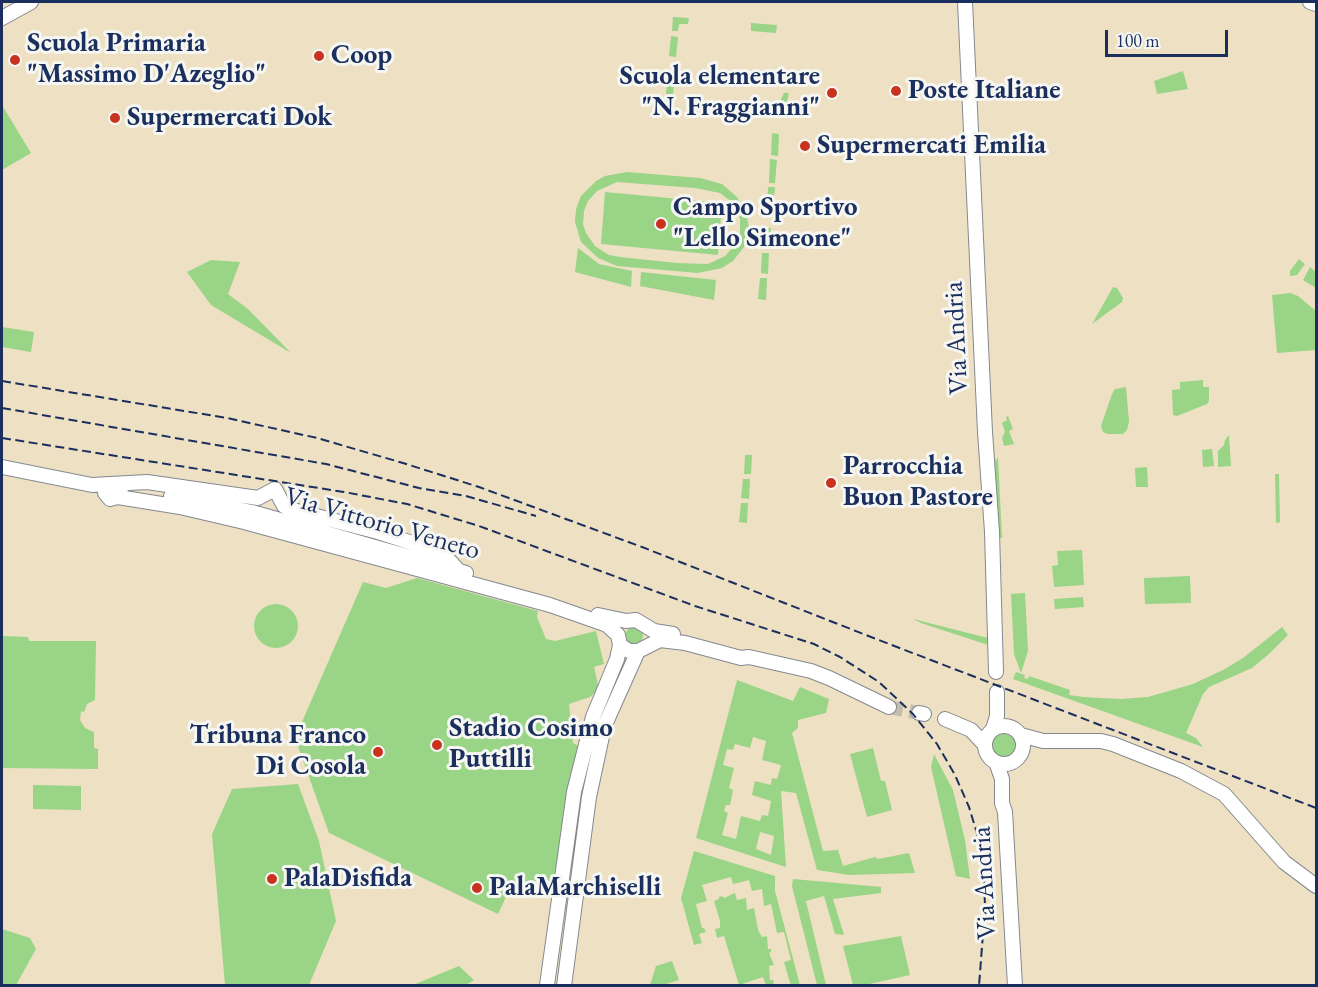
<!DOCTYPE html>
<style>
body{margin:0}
#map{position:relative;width:1318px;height:987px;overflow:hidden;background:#eee1c3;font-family:"EB Garamond",serif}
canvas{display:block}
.frame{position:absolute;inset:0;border:3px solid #1b2f5e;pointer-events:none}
.scale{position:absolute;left:1105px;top:30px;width:123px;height:27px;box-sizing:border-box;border:3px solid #1b2f5e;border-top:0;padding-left:8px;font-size:18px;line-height:21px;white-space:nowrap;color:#1b2f5e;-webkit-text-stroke:4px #f6f6f2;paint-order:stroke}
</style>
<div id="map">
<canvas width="1318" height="987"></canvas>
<div class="frame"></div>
<div class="scale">100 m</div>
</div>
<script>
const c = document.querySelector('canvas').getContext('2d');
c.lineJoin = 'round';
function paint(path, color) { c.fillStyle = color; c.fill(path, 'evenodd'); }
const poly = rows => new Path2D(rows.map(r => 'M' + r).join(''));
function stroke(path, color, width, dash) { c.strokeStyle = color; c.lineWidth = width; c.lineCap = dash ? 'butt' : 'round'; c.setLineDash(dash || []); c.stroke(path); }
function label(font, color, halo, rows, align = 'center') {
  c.font = font + ' "EB Garamond",serif'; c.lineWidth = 6; c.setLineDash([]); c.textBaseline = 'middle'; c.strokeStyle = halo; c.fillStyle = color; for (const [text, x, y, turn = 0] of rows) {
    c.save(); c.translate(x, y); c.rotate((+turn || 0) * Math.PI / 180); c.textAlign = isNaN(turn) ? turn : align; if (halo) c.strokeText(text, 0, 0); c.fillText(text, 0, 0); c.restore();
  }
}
paint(poly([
 [673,17,689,18,688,24,679,24,678,31,672,31],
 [751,23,777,25,776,33,751,31],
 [671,36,678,37,676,57,669,56],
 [1183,71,1188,89,1157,94,1154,81],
 [667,83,674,84,672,106,665,106],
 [784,93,789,93,783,117,774,116,775,104,779,103],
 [2,105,31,153,2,170],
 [772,133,779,134,778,156,771,155],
 [770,159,777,160,775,183,769,183],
 [627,172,700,178,722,184,737,197,746,211,749,228,744,247,733,261,722,268,698,273,617,266,598,258,581,242,575,222,576,209,581,196,596,181,605,176],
 [617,182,695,188,720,193,733,203,740,219,740,235,736,244,725,256,708,264,677,263,620,257,609,255,595,246,586,233,583,224,584,211,588,201,597,191],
 [768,187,775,187,773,209,767,208],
 [605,192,722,203,718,255,601,244],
 [765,228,771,228,770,249,763,249],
 [578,248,599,264,632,271,631,287,575,272],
 [762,253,769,253,768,274,761,273],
 [1299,259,1305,264,1297,275,1290,276,1290,271],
 [211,260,240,262,228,294,248,309,291,353,211,305,187,272],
 [1310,267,1316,272,1316,288,1303,280],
 [641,272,716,280,714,300,640,286],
 [760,278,767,278,766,300,758,299],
 [1113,287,1117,288,1123,298,1122,302,1092,324],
 [1290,293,1298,296,1316,311,1316,350,1277,353,1272,295],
 [2,327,34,332,31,352,2,347],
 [1203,380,1203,387,1209,387,1209,401,1207,404,1177,416,1173,415,1172,390,1180,389,1180,382],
 [1126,387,1129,422,1127,430,1123,434,1107,434,1103,432,1101,426,1112,394,1115,389],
 [1008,416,1013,429,1009,431,1014,444,1004,446,1002,438,1005,432,1002,423,1007,420,1006,417],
 [1229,435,1231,466,1218,467,1218,451,1224,445,1225,440],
 [1212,449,1214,466,1203,467,1202,450],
 [745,455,752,455,751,474,744,474],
 [998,457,1002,538,998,538,994,463],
 [1147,467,1148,487,1136,487,1135,468],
 [1275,474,1279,474,1280,522,1276,523],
 [743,479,750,479,749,499,741,498],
 [741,503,748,503,747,523,739,522],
 [1082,550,1084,585,1054,587,1052,566,1058,565,1057,551],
 [1190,576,1191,603,1145,604,1144,578],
 [417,578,538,611,537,617,546,639,555,641,596,631,604,664,594,667,599,689,590,697,569,704,573,743,579,746,579,749,556,882,537,880,506,897,498,914,329,833,295,738,363,582,386,588],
 [1025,593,1028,651,1021,673,1014,654,1011,594],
 [1083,597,1084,607,1055,609,1054,599],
 '254 626a22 22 0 1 1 44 0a22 22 0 1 1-44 0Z',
 [913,619,988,638,991,646,921,623],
 [1282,627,1288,635,1269,654,1252,668,1209,687,1203,694,1186,733,1196,738,1203,747,1013,679,1016,672,1025,675,1024,678,1028,679,1029,676,1070,690,1069,695,1083,697,1121,699,1148,697,1193,684,1223,670,1243,658],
 '625 636a9 9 0 1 1 18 0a9 9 0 1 1-18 0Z',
 [3,636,28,637,29,641,96,641,95,700,87,704,84,712,81,711,80,720,85,728,94,732,94,748,98,749,98,769,2,768,2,640],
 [737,680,793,701,800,687,829,699,826,713,798,720,798,728,792,733,823,851,838,850,843,866,875,857,878,859,909,853,915,873,849,875,817,870,796,793,781,791,786,867,696,838],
 [753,737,766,741,762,760,781,765,777,779,772,778,771,785,755,781,752,795,771,801,768,816,762,815,760,821,741,816,736,839,722,835,728,813,724,811,726,805,730,805,733,790,729,788,734,768,723,765,727,749,733,750,735,744,750,748],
 [760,832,774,836,771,855,756,849],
 '990 745a14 14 0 1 1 28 0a14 14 0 1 1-28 0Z',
 [873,748,881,781,885,781,892,810,867,817,850,754],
 [934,754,953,790,965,840,970,879,956,876,931,767],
 [298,784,319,841,336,921,309,985,225,985,212,834,232,789],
 [33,785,81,786,81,810,33,809],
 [694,851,775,876,775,891,800,985,792,985,790,983,784,962,791,960,784,932,777,933,771,904,764,906,762,889,752,891,749,880,733,884,731,877,702,885,707,901,696,904,702,928,704,928,706,932,699,934,702,943,694,945,681,898],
 [793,879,881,887,881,893,833,899,844,935,835,934,824,896,806,901,826,985,817,985,792,886],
 [735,893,737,900,746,898,747,910,754,908,758,930,762,937,767,936,768,949,771,949,771,952,769,953,774,965,769,966,770,980,773,980,774,983,772,985,766,985,763,977,739,985,724,936,717,938,715,929,720,928,720,921,714,901,719,899,719,897,722,896,724,898],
 [2,929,30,938,36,949,16,985,2,985],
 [901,936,910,975,865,985,853,985,843,946],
 [672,961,679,980,663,985,650,985,656,966],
 [459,966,474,980,466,985,413,985]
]), '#99d487');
stroke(poly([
 [889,707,919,713]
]), '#c4bdaf', 14, [14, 7]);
const secondary = poly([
 [965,2,985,432,992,532,996,672],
 [1310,2,1316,4],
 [2,18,31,2],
 [2,467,92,485,147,482,258,498,275,489,284,506,293,510,378,532,428,548,446,557,457,569],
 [109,484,106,486,105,493,110,499,118,497,121,489],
 [171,496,252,512,466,573],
 [118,497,180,507,244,522,550,605,607,625,618,635,620,645,629,651,638,651,660,640,685,643,741,658,749,657,811,671,829,678,889,707],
 [598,615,626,621,636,620,654,631,673,634],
 [919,713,924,714],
 [945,719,971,730,985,745],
 '985 745a19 19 0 1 1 38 0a19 19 0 1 1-38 0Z',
 [993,729,997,716,997,692],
 [1021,735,1043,741,1101,741,1113,744,1181,771,1224,794,1284,862,1316,886],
 [996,762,1002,779,1002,803,1005,812,1015,986],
 [547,985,574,792,593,717,617,659,620,645],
 [564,986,589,797,604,727,638,651]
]);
stroke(secondary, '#848890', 16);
stroke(secondary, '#fff', 14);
stroke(poly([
 [2,381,227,418,317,438,403,463,479,487,642,547,871,637,1316,808],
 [2,408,326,464,419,488,466,496,536,516],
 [2,438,344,492,407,504,479,526,695,606,814,644,840,657,879,682,913,714,937,744,955,775,969,807,979,840,984,874,985,907,979,986]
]), '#1b2f5e', 2, [9, 4.5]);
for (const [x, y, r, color] of [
 [319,56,6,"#c8321e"],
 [15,60,6,"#c8321e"],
 [896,91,6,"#c8321e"],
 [832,93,6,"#c8321e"],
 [115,118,6,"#c8321e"],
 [805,146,6,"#c8321e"],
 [661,224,6,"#c8321e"],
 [831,483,6,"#c8321e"],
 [437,745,6,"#c8321e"],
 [378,752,6,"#c8321e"],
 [272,879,6,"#c8321e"],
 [477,888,6,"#c8321e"]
]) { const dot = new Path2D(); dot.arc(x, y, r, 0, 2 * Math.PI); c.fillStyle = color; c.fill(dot); stroke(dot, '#f6f6f2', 2); }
label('bold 27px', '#1b2f5e', '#f6f6f2', [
 ["Scuola Primaria",27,44],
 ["\"Massimo D'Azeglio\"",27,75],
 ["Coop",331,56],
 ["Scuola elementare",820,77,"right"],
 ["\"N. Fraggianni\"",820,108,"right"],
 ["Poste Italiane",908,91],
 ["Supermercati Dok",127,118],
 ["Supermercati Emilia",817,146],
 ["Campo Sportivo",673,208],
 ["\"Lello Simeone\"",673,239],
 ["Parrocchia",843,467],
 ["Buon Pastore",843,498],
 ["Stadio Cosimo",449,729],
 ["Puttilli",449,760],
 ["Tribuna Franco",366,736,"right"],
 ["Di Cosola",366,767,"right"],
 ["PalaDisfida",284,879],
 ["PalaMarchiselli",489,888]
], 'left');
label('27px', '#1b2f5e', '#f6f6f2', [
 ["Via Andria",957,338,-93],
 ["Via Vittorio Veneto",382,524,16],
 ["Via Andria",985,883,-93]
]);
</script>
